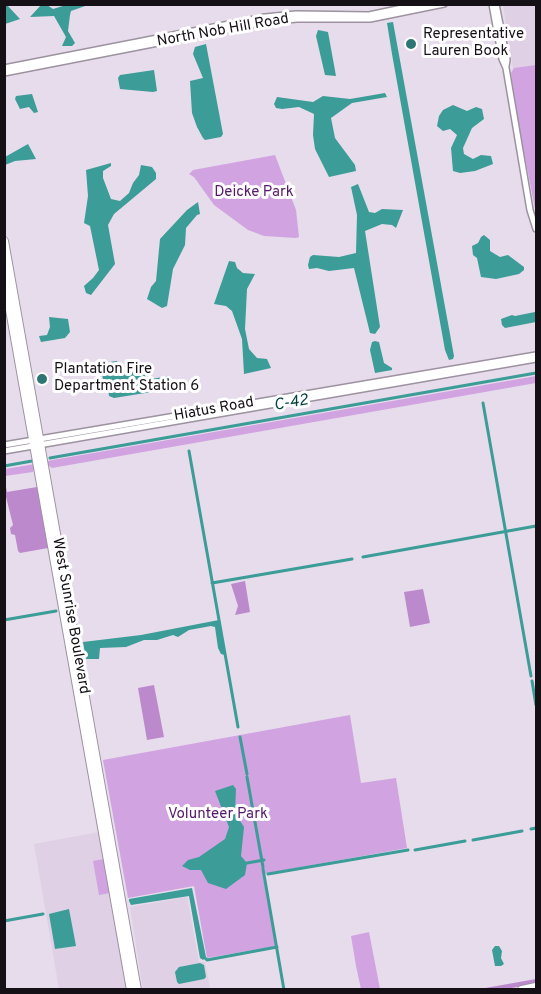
<!DOCTYPE html>
<style>
body{margin:0}
#map{position:relative;width:541px;height:994px;overflow:hidden;background:#e7dceb;font-family:Overpass,sans-serif}
canvas{display:block}
.frame{position:absolute;inset:0;border:6px solid #141015;pointer-events:none}
</style>
<div id="map">
<canvas width="541" height="994"></canvas>
<div class="frame"></div>
</div>
<script>
const c = document.querySelector('canvas').getContext('2d');
c.lineJoin = 'round';
function paint(path, color) { c.fillStyle = color; c.fill(path, 'evenodd'); }
const poly = rows => new Path2D(rows.map(r => 'M' + r).join(''));
function stroke(path, color, width, dash) { c.strokeStyle = color; c.lineWidth = width; c.lineCap = dash ? 'butt' : 'round'; c.setLineDash(dash || []); c.stroke(path); }
function label(font, color, halo, rows, align = 'center') {
  c.font = font + ' Overpass,sans-serif'; c.lineWidth = 6; c.setLineDash([]); c.textBaseline = 'middle'; c.strokeStyle = halo; c.fillStyle = color; for (const [text, x, y, turn = 0] of rows) {
    c.save(); c.translate(x, y); c.rotate((+turn || 0) * Math.PI / 180); c.textAlign = isNaN(turn) ? turn : align; if (halo) c.strokeText(text, 0, 0); c.fillText(text, 0, 0); c.restore();
  }
}
paint(poly([
 [503,5,536,5,536,65,513,69],
 [99,832,126,989,59,989,34,844],
 [187,897,199,962,205,962,210,989,143,989,130,907]
]), '#dfd0e5');
paint(poly([
 [536,65,536,214,515,106,511,73,514,68],
 [275,155,296,210,299,237,296,238,264,236,248,230,214,205,194,177,189,174,193,170],
 [536,376,536,383,52,468,48,465,47,461],
 [35,464,33,472,5,476,5,469],
 [350,715,361,783,396,778,407,848,263,874,277,946,207,958,194,886,128,898,103,760],
 [104,859,110,893,99,895,93,861],
 [369,932,380,989,361,989,356,966,351,936]
]), '#d1a3e1');
paint(poly([
 [5,482,7,492,37,487,48,548,20,553,18,551,15,535,11,534,10,528,13,525,5,493],
 [245,581,250,612,235,615,238,606,231,584],
 [423,589,430,623,410,627,404,592],
 [154,685,164,737,147,740,138,688],
 [536,979,536,984,505,989,474,990]
]), '#bc89cd');
paint(poly([
 [5,4,7,5,20,19,5,24],
 [41,5,47,5,53,9,66,5,88,5,71,11,70,15,68,31,75,43,72,46,62,46,66,37,54,16,30,17],
 [393,22,454,356,453,359,449,360,445,350,392,54,387,23],
 [318,30,328,32,336,76,325,75,316,36],
 [206,44,223,134,221,137,205,140,203,138,197,127,192,113,190,81,203,78,193,54,195,47],
 [154,70,157,91,153,92,120,89,118,78,120,75],
 [385,93,387,97,352,103,331,118,335,138,355,165,356,171,329,177,315,149,313,135,314,114,299,107,282,109,276,108,274,104,277,97,313,102,323,96,350,99],
 [32,94,38,112,34,113,29,107,20,109,15,99,16,96],
 [453,105,467,111,476,107,482,109,484,119,472,128,463,148,464,154,473,159,481,155,491,156,493,164,475,171,460,173,453,171,451,148,457,135,450,129,443,131,437,126,439,116,443,110],
 [28,144,36,159,15,161,5,165,5,157],
 [111,163,111,166,103,171,103,178,111,199,120,201,129,193,133,183,139,175,141,165,152,167,156,173,156,179,114,214,108,225,115,264,91,295,86,293,84,286,93,278,99,270,90,226,84,223,88,196,86,170],
 [358,184,369,212,375,213,382,209,403,210,396,228,392,225,382,224,365,231,380,327,375,334,370,333,354,268,329,271,317,268,309,269,308,265,310,257,313,255,339,257,356,253,357,215,351,187],
 [198,202,200,214,197,215,186,228,185,245,173,269,167,306,162,308,147,299,151,287,156,281,160,239,187,210],
 [484,235,490,240,490,251,500,257,508,255,524,267,524,270,519,274,496,279,481,277,477,258,473,255,472,246,478,243,481,237],
 [229,261,235,262,237,268,243,273,255,274,247,289,245,329,249,349,257,358,267,359,271,368,244,374,242,339,232,311,226,306,214,304],
 [535,312,536,322,505,328,502,325,501,319,512,315,515,316],
 [49,317,68,319,70,332,65,338,41,342,39,336,47,335,50,327],
 [375,341,379,342,384,363,392,368,392,370,375,373,370,350,372,342],
 [117,361,121,375,144,370,146,380,168,376,171,384,170,389,114,398,109,396,107,381,103,380,101,363],
 [219,620,225,655,221,654,218,648,215,627,211,626,189,630,178,637,173,635,157,640,144,640,126,647,100,648,99,659,86,659,83,642,141,635],
 [233,785,236,789,235,813,244,827,241,856,247,863,245,875,226,889,208,883,201,870,190,870,182,866,188,860,199,857,225,839,229,827,215,791],
 [192,888,206,957,203,960,200,958,189,896,131,905,129,901,129,899],
 [69,909,76,946,55,949,49,914],
 [495,946,499,946,502,951,501,958,504,964,501,966,495,966,492,950],
 [200,963,204,965,206,977,204,979,179,984,177,982,175,972,179,967]
]), '#3b9c98');
stroke(poly([
 [483,403,531,676],
 [189,451,238,727],
 [50,458,536,373],
 [4,466,32,461],
 [363,557,536,526],
 [212,583,352,559],
 [4,620,56,611],
 [532,681,536,705],
 [240,737,247,774],
 [247,777,263,867],
 [531,829,536,828],
 [473,840,522,831],
 [415,850,465,841],
 [247,863,264,860],
 [263,869,284,990],
 [268,874,408,850],
 [4,921,43,914],
 [203,956,207,960,277,947]
]), '#3b9c98', 3);
const secondary = poly([
 [492,4,502,59,506,68,530,210,536,229],
 [496,4,507,60,506,66],
 [4,68,265,17,296,14,369,15,421,4],
 [4,73,266,22,297,19,370,19,444,4],
 [4,445,536,355],
 [4,451,536,359]
]);
const highway = poly([
 [4,241,137,990],
 [4,276,131,990],
 [522,990,536,987]
]);
stroke(secondary, '#9c92a0', 8);
stroke(highway, '#9c92a0', 10);
stroke(secondary, '#fff', 5);
stroke(highway, '#fff', 8);
for (const [x, y, r, color] of [
 [411,44,6,"#2d7673"],
 [42,379,6,"#2d7673"]
]) { const dot = new Path2D(); dot.arc(x, y, r, 0, 2 * Math.PI); c.fillStyle = color; c.fill(dot); stroke(dot, '#fff', 2); }
label('15px', '#141015', '#fff', [
 ["North Nob Hill Road",223,31,-10],
 ["Hiatus Road",214,410,-10],
 ["West Sunrise Boulevard",70,616,80]
]);
label('15px', '#141015', '#fff', [
 ["Representative",423,35],
 ["Lauren Book",423,52],
 ["Plantation Fire",54,370],
 ["Department Station 6",54,387]
], 'left');
label('15px', '#57176a', '#fff', [
 ["Deicke Park",254,193],
 ["Volunteer Park",218,815]
]);
label('italic 16px', '#054241', '#fff', [
 ["C-42",291,404,-10]
]);
</script>
